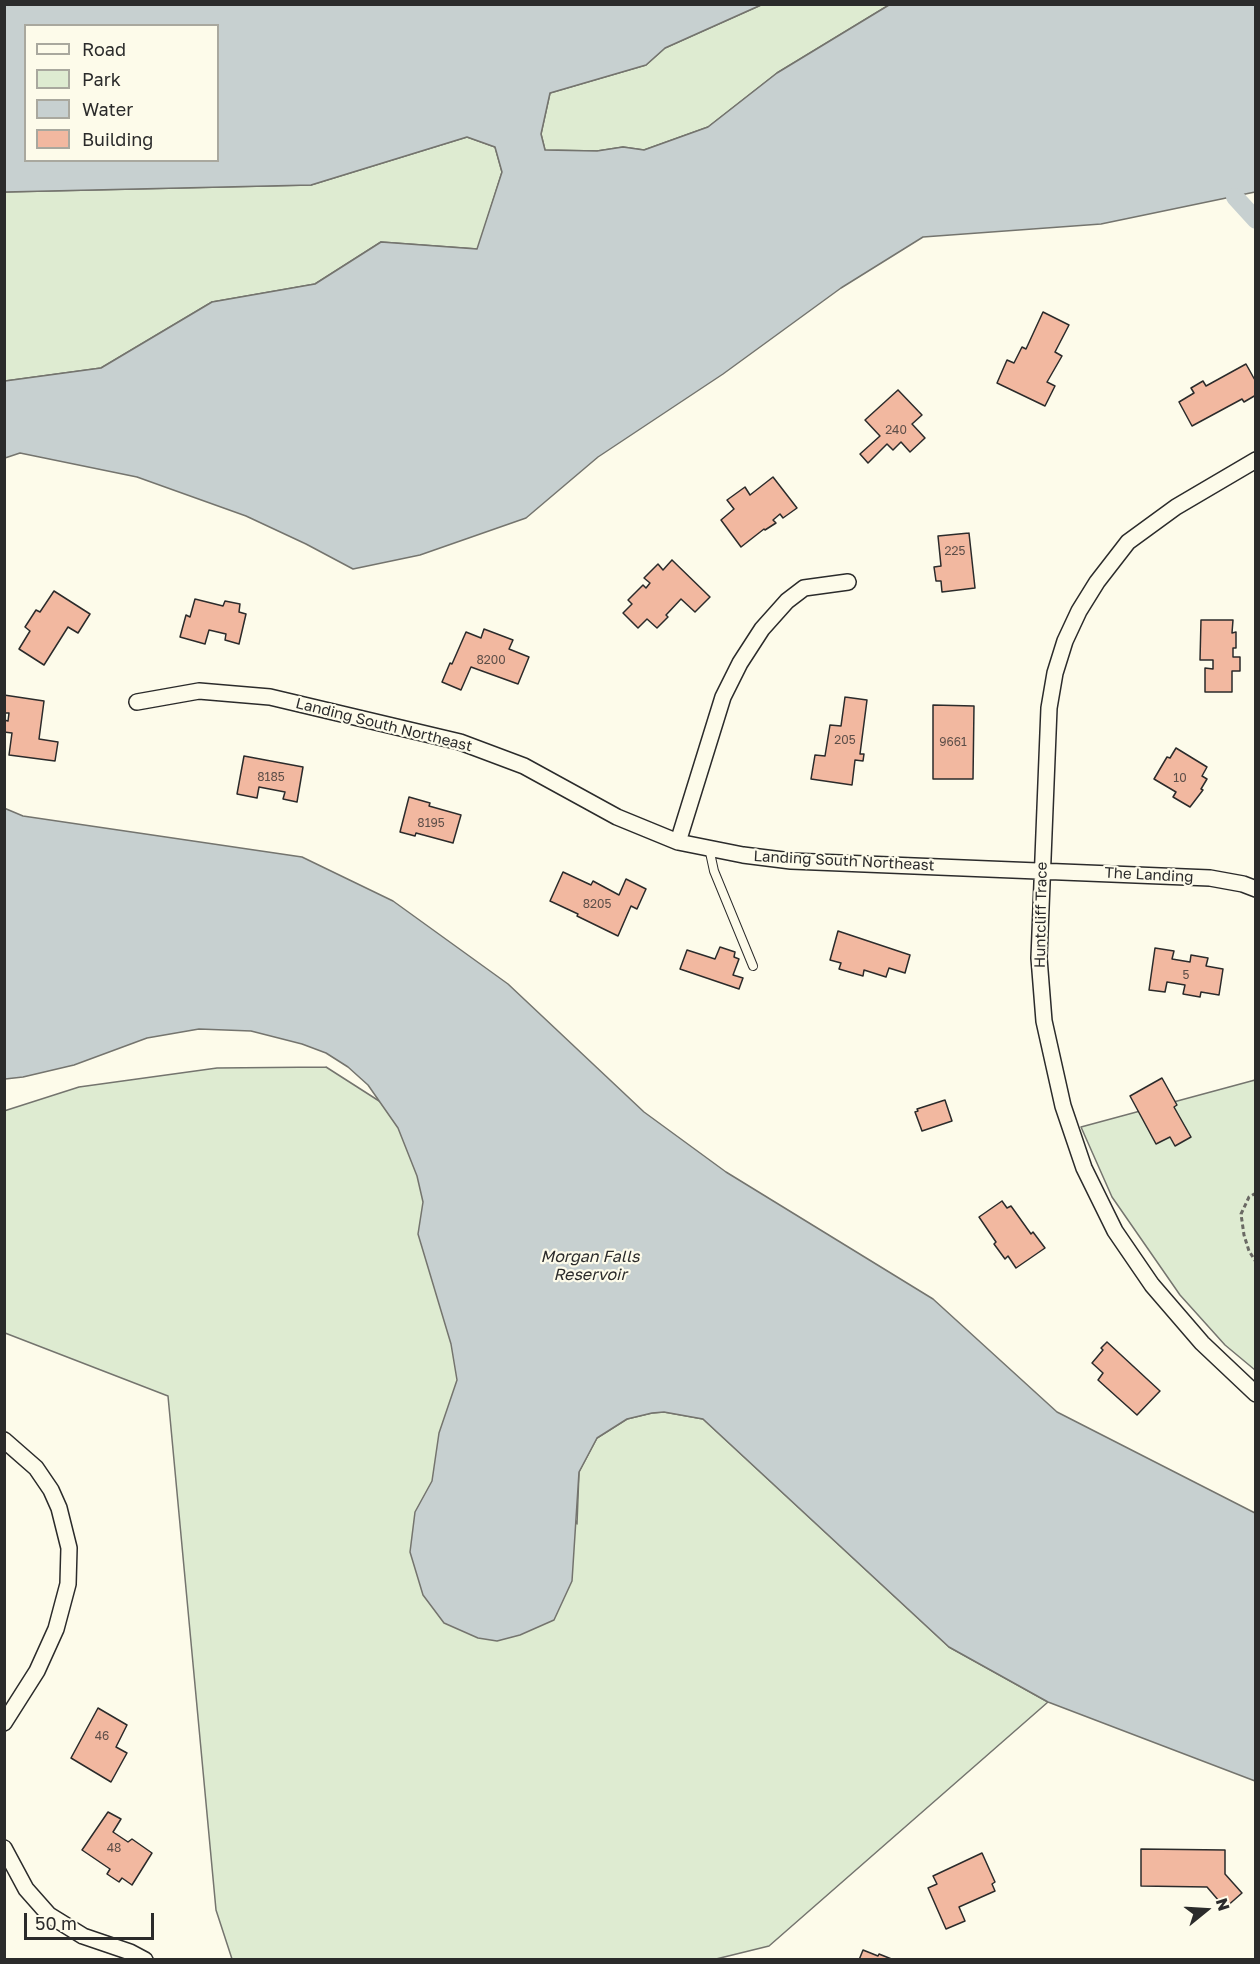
<!DOCTYPE html>
<style>
body{margin:0}
#map{position:relative;width:1260px;height:1964px;overflow:hidden;background:#fdfbea;font-family:"Golos Text",sans-serif}
canvas{display:block}
.frame{position:absolute;inset:0;border:6px solid #2b2b2b;pointer-events:none}
.legend{position:absolute;left:24px;top:24px;width:195px;height:138px;box-sizing:border-box;background:#fdfbea;border:2px solid #a9a89e;margin:0;padding:8px 10px;list-style:none;font-size:18px;color:#2b2b2b}
.legend li{display:flex;align-items:center;gap:12px;height:30px}
.legend b{width:30px;border:2px solid #a9a89e}
.north{position:absolute;left:1176px;top:1880px;width:60px;height:60px;-webkit-text-stroke:4px #fdfbea;paint-order:stroke;rotate:72deg;font-size:16px;font-weight:700;line-height:24px;text-align:center;color:#2b2b2b}
.north::after{content:'';display:block;margin:auto;width:21px;height:27px;background:#2b2b2b;clip-path:polygon(50% 0,100% 100%,50% 72%,0 100%)}
.scale{position:absolute;left:24px;top:1913px;width:130px;height:27px;box-sizing:border-box;border:3px solid #2b2b2b;border-top:0;padding-left:8px;font-size:18px;line-height:21px;white-space:nowrap;color:#2b2b2b;-webkit-text-stroke:4px #fdfbea;paint-order:stroke}
</style>
<div id="map">
<canvas width="1260" height="1964"></canvas>
<div class="frame"></div>
<ul class="legend">
<li><b style="height:8px;background:#fdfbea"></b>Road</li>
<li><b style="height:16px;background:#deebd1"></b>Park</li>
<li><b style="height:16px;background:#c7d0d0"></b>Water</li>
<li><b style="height:16px;background:#f2b8a0"></b>Building</li>
</ul>
<div class="north">N</div>
<div class="scale">50 m</div>
</div>
<script>
const c = document.querySelector('canvas').getContext('2d');
c.lineJoin = 'round';
function paint(path, color) { c.fillStyle = color; c.fill(path, 'evenodd'); }
const poly = rows => new Path2D(rows.map(r => 'M' + r).join(''));
function stroke(path, color, width, dash) { c.strokeStyle = color; c.lineWidth = width; c.lineCap = dash ? 'butt' : 'round'; c.setLineDash(dash || []); c.stroke(path); }
function label(font, color, halo, rows, align = 'center') {
  c.font = font + ' "Golos Text",sans-serif'; c.lineWidth = 4.5; c.setLineDash([]); c.textBaseline = 'middle'; c.strokeStyle = halo; c.fillStyle = color; for (const [text, x, y, turn = 0] of rows) {
    c.save(); c.translate(x, y); c.rotate((+turn || 0) * Math.PI / 180); c.textAlign = isNaN(turn) ? turn : align; if (halo) c.strokeText(text, 0, 0); c.fillText(text, 0, 0); c.restore();
  }
}
const green = poly([
 [761,5,889,5,777,73,708,127,644,150,623,147,597,151,545,150,541,134,550,93,646,65,665,48,761,5],
 [467,137,495,147,502,172,478,249,381,242,315,284,212,302,101,368,5,381,4,192,311,185,467,137],
 [326,1067,401,1115,577,1524,579,1472,597,1438,627,1419,652,1413,664,1412,703,1419,949,1647,1048,1702,769,1946,712,1960,232,1959,216,1910,168,1396,5,1333,4,1111,79,1087,217,1068,326,1067],
 [1255,1080,1255,1370,1225,1345,1180,1295,1112,1197,1081,1127,1255,1080]
]);
paint(green, '#deebd1');
stroke(green, '#74746e', 1.5);
const water = poly([
 [5,4,761,5,665,48,646,65,550,93,541,134,545,150,597,151,623,147,644,150,708,127,777,73,889,5,1255,5,1255,192,1101,224,923,237,841,288,723,374,598,457,526,518,420,555,353,569,306,544,246,516,137,477,20,453,5,458,5,381,101,368,212,302,315,284,381,242,477,249,502,172,495,147,467,137,311,185,5,192,5,4],
 [26,26,218,26,218,160,26,160,26,26],
 [4,808,23,816,302,857,393,901,508,984,644,1112,726,1172,933,1299,1057,1412,1255,1513,1255,1781,1048,1702,949,1647,703,1419,664,1412,652,1413,627,1419,597,1438,579,1472,572,1581,554,1620,520,1635,497,1641,478,1638,444,1623,423,1595,410,1552,415,1512,432,1481,439,1433,457,1380,451,1344,418,1234,423,1202,417,1176,398,1128,368,1085,348,1067,326,1053,302,1044,251,1031,199,1029,147,1038,74,1065,23,1077,5,1079,4,808]
]);
paint(water, '#c7d0d0');
stroke(water, '#74746e', 1.5);
stroke(poly([
 [1235,197,1256,220]
]), '#c7d0d0', 18);
const building = poly([
 [1043,312,1069,325,1055,352,1062,356,1047,382,1055,386,1045,406,997,383,1007,360,1014,363,1022,347,1026,349,1043,312],
 [1246,364,1256,382,1256,395,1244,402,1242,399,1192,426,1179,402,1194,393,1191,388,1203,381,1206,386,1246,364],
 [898,390,922,415,912,424,925,438,910,452,901,442,893,450,887,444,868,463,860,454,880,436,865,420,898,390],
 [773,477,797,508,783,518,780,514,773,520,776,523,765,530,764,529,741,547,721,520,734,509,727,500,745,487,750,495,773,477],
 [969,533,975,588,942,592,941,581,936,581,934,567,941,566,938,536,969,533],
 [672,560,710,597,695,612,681,599,666,615,668,617,657,628,647,619,638,628,623,613,632,604,628,600,643,585,646,588,650,583,644,578,658,564,663,570,672,560],
 [54,591,90,614,78,633,68,627,44,665,19,649,30,631,25,627,36,610,40,612,54,591],
 [195,599,223,606,225,601,240,604,239,612,246,614,239,644,225,640,226,634,209,630,205,644,180,637,186,615,190,617,195,599],
 [1201,620,1233,620,1232,633,1236,632,1236,648,1233,648,1233,657,1240,657,1240,671,1232,671,1232,692,1205,692,1205,668,1213,669,1213,660,1200,660,1201,620],
 [484,629,513,640,509,649,529,657,518,684,471,667,461,690,442,682,450,663,452,664,466,632,481,638,484,629],
 [4,695,44,701,39,739,58,742,55,761,9,755,12,733,4,732,4,720,8,721,9,713,4,713,4,695],
 [845,697,867,700,860,754,864,754,863,761,855,760,852,785,811,779,815,755,825,756,830,725,841,726,845,697],
 [933,705,974,706,973,779,933,779,933,705],
 [1176,748,1207,767,1202,776,1207,779,1201,789,1203,790,1190,807,1173,797,1176,792,1154,779,1167,757,1170,758,1176,748],
 [244,756,303,767,297,802,283,799,285,792,259,787,257,798,237,794,244,756],
 [409,797,430,803,429,806,461,815,453,843,416,833,415,836,400,832,409,797],
 [563,872,591,885,593,881,619,895,626,879,646,889,637,909,631,906,618,936,577,916,578,914,550,901,563,872],
 [838,931,910,955,905,973,889,968,886,977,864,970,863,976,839,969,841,963,830,960,838,931],
 [720,947,735,952,734,957,739,959,733,975,743,978,739,989,680,969,687,950,715,959,720,947],
 [1155,948,1174,951,1172,959,1190,962,1191,955,1208,958,1206,966,1223,969,1219,995,1201,992,1200,997,1183,994,1185,985,1167,982,1165,992,1149,990,1155,948],
 [1162,1078,1177,1105,1174,1107,1191,1137,1175,1146,1170,1137,1156,1144,1130,1096,1162,1078],
 [945,1100,952,1121,922,1131,915,1112,918,1111,917,1109,945,1100],
 [1002,1201,1007,1208,1011,1206,1031,1234,1033,1232,1045,1248,1016,1268,1008,1256,1005,1259,994,1244,996,1242,979,1217,1002,1201],
 [1107,1342,1160,1391,1137,1415,1098,1380,1103,1373,1092,1363,1103,1350,1101,1348,1107,1342],
 [98,1708,127,1725,116,1747,127,1753,111,1782,71,1758,98,1708],
 [108,1812,121,1819,113,1832,128,1842,132,1839,152,1853,132,1885,122,1878,119,1882,107,1874,110,1869,82,1850,108,1812],
 [1141,1849,1225,1850,1225,1874,1242,1893,1225,1908,1207,1887,1141,1886,1141,1849],
 [982,1853,995,1882,992,1884,995,1891,959,1907,965,1921,946,1929,928,1888,937,1884,933,1876,982,1853],
 [863,1950,878,1956,879,1954,894,1960,859,1960,863,1950]
]);
paint(building, '#f2b8a0');
stroke(building, '#2b2b2b', 1.5);
const service = poly([
 [709,848,714,871,753,966]
]);
const minor = poly([
 [1256,460,1176,507,1128,542,1097,582,1079,611,1065,641,1055,673,1049,708,1039,958,1044,1021,1063,1106,1084,1168,1115,1231,1152,1285,1202,1343,1256,1394],
 [137,702,199,691,270,697,460,742,524,766,617,817,678,842,743,855,791,861,1210,878,1243,884,1256,889],
 [678,842,723,697,740,663,762,629,787,601,804,588,848,582],
 [4,1440,36,1468,51,1490,59,1508,69,1548,68,1584,56,1629,37,1671,4,1723],
 [4,1848,26,1889,49,1915,83,1936,130,1952,145,1960]
]);
stroke(service, '#2b2b2b', 10);
stroke(minor, '#2b2b2b', 18);
stroke(poly([
 [1256,1193,1249,1197,1241,1214,1244,1235,1249,1251,1256,1262]
]), '#6a6964', 3, [4.5, 3]);
stroke(service, '#fdfbea', 8);
stroke(minor, '#fdfbea', 15);
label('12px', '#5d4e48', null, [
 ["240",896,430],
 ["225",955,551],
 ["8200",491,660],
 ["205",845,740],
 ["9661",953,742],
 ["8185",271,777],
 ["10",1180,778],
 ["8195",431,823],
 ["8205",597,904],
 ["5",1186,975],
 ["46",102,1736],
 ["48",114,1848]
]);
label('15px', '#2b2b2b', '#fdfbea', [
 ["Landing South Northeast",384,725,14],
 ["Landing South Northeast",844,861,3],
 ["The Landing",1149,875,3],
 ["Huntcliff Trace",1041,915,-89]
]);
label('italic 16px', '#2b2b2b', '#fdfbea', [
 ["Morgan Falls",590,1257],
 ["Reservoir",590,1275]
]);
</script>
